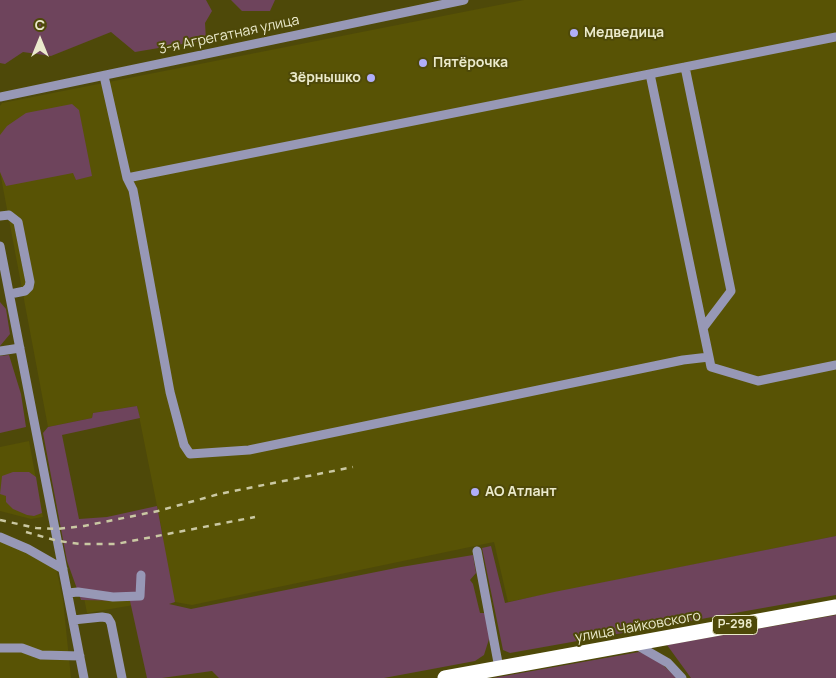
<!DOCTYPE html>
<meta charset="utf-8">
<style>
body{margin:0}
#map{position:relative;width:836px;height:678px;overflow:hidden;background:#4e4909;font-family:Manrope,sans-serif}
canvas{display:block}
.north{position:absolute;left:15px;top:15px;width:50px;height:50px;-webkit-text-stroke:4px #4e4909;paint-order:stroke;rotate:0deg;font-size:14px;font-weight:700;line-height:20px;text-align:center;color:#ebeacc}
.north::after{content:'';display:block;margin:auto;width:18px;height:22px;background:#ebeacc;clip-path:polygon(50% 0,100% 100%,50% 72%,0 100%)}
</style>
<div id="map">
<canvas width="836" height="678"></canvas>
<div class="north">С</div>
</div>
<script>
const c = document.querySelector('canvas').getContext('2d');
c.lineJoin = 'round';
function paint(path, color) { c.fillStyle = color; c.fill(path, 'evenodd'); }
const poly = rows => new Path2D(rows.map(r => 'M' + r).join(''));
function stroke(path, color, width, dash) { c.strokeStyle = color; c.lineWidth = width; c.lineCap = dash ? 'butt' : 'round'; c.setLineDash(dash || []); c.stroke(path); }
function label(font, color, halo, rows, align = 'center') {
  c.font = font + ' Manrope,sans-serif'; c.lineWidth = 4; c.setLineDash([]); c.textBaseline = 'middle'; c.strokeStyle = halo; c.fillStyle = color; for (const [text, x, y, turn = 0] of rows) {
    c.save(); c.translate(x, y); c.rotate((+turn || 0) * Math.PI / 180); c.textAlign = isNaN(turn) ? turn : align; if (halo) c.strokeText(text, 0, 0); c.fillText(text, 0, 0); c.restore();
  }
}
paint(poly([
 [524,0,836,0,836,536,508,602,494,542,192,605,175,602,169,599,87,613,74,546,163,536,137,406,93,413,92,418,48,427,0,172,0,106,2,103],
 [29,441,43,517,31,519,0,511,0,447],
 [0,540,56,567,63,600,71,678,0,678]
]), '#585305');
paint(poly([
 [0,0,206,0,212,11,205,23,206,40,135,52,111,32,51,56,23,52,5,64,0,63],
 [231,0,275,0,270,11,242,11],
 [72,104,79,110,92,176,76,180,73,173,6,186,0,172,0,135,7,126,26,113],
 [0,302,6,309,10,334,0,346],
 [9,355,21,394,26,427,0,433,0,356],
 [137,406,140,418,62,435,79,519,107,517,157,506,175,602,169,604,191,609,401,567,473,555,476,573,470,580,473,584,480,613,486,613,490,636,484,655,475,661,384,678,219,678,212,671,162,678,147,678,130,601,81,600,67,561,43,433,48,427,92,418,93,413],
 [13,472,29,472,36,477,42,513,34,516,27,515,13,509,6,502,6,496,0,494,2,476],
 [836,536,836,595,510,653,503,650,482,548,491,546,505,603,554,592],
 [836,615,836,678,691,678,667,645],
 [639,652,653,656,677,678,493,678]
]), '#6e445c');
stroke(poly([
 [685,67,731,291,703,328],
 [650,74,709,357],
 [104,76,127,178,133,190,170,392,184,445,190,454,249,450,683,360,709,357,711,367,758,381,836,365],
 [0,97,464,0],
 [127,178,836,37],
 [0,216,9,215,18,222,30,282,29,287,25,291,10,294],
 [0,246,84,678],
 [0,351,20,348],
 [0,537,28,549,63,569],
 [477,551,499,668],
 [68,593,78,592,113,597,140,596,141,575],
 [73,620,102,617,108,618,111,623,122,678],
 [635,644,668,663,682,678],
 [0,648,22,648,41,655,80,656]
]), '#9798b6', 9);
stroke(poly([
 [445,678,836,607]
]), '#fff', 15);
stroke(poly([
 [0,520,36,528,56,529,84,526,158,511,219,494,353,467],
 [26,532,58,541,81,544,116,544,255,517]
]), '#cac8a3', 2.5, [6, 6]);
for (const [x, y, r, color] of [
 [574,33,5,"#b0aefa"],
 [423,63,5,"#b0aefa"],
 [371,78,5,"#b0aefa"],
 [475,492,5,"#b0aefa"]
]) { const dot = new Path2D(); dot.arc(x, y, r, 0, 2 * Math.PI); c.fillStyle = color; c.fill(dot); stroke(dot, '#4e4909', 2); }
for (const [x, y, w] of [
 [735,625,45]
]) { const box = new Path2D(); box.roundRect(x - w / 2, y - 9.5, w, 19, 4); c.fillStyle = '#4e4909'; c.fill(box); stroke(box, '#ebeacc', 1); }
label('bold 12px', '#ebeacc', null, [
 ["Р-298",735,625]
]);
label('bold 14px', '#ebeacc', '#4e4909', [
 ["Медведица",584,33],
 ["Пятёрочка",433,63],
 ["Зёрнышко",361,78,"right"],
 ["АО Атлант",485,492]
], 'left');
label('14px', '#ebeacc', '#4e4909', [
 ["3-я Агрегатная улица",229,35,-12],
 ["улица Чайковского",638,627,-10]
]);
</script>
